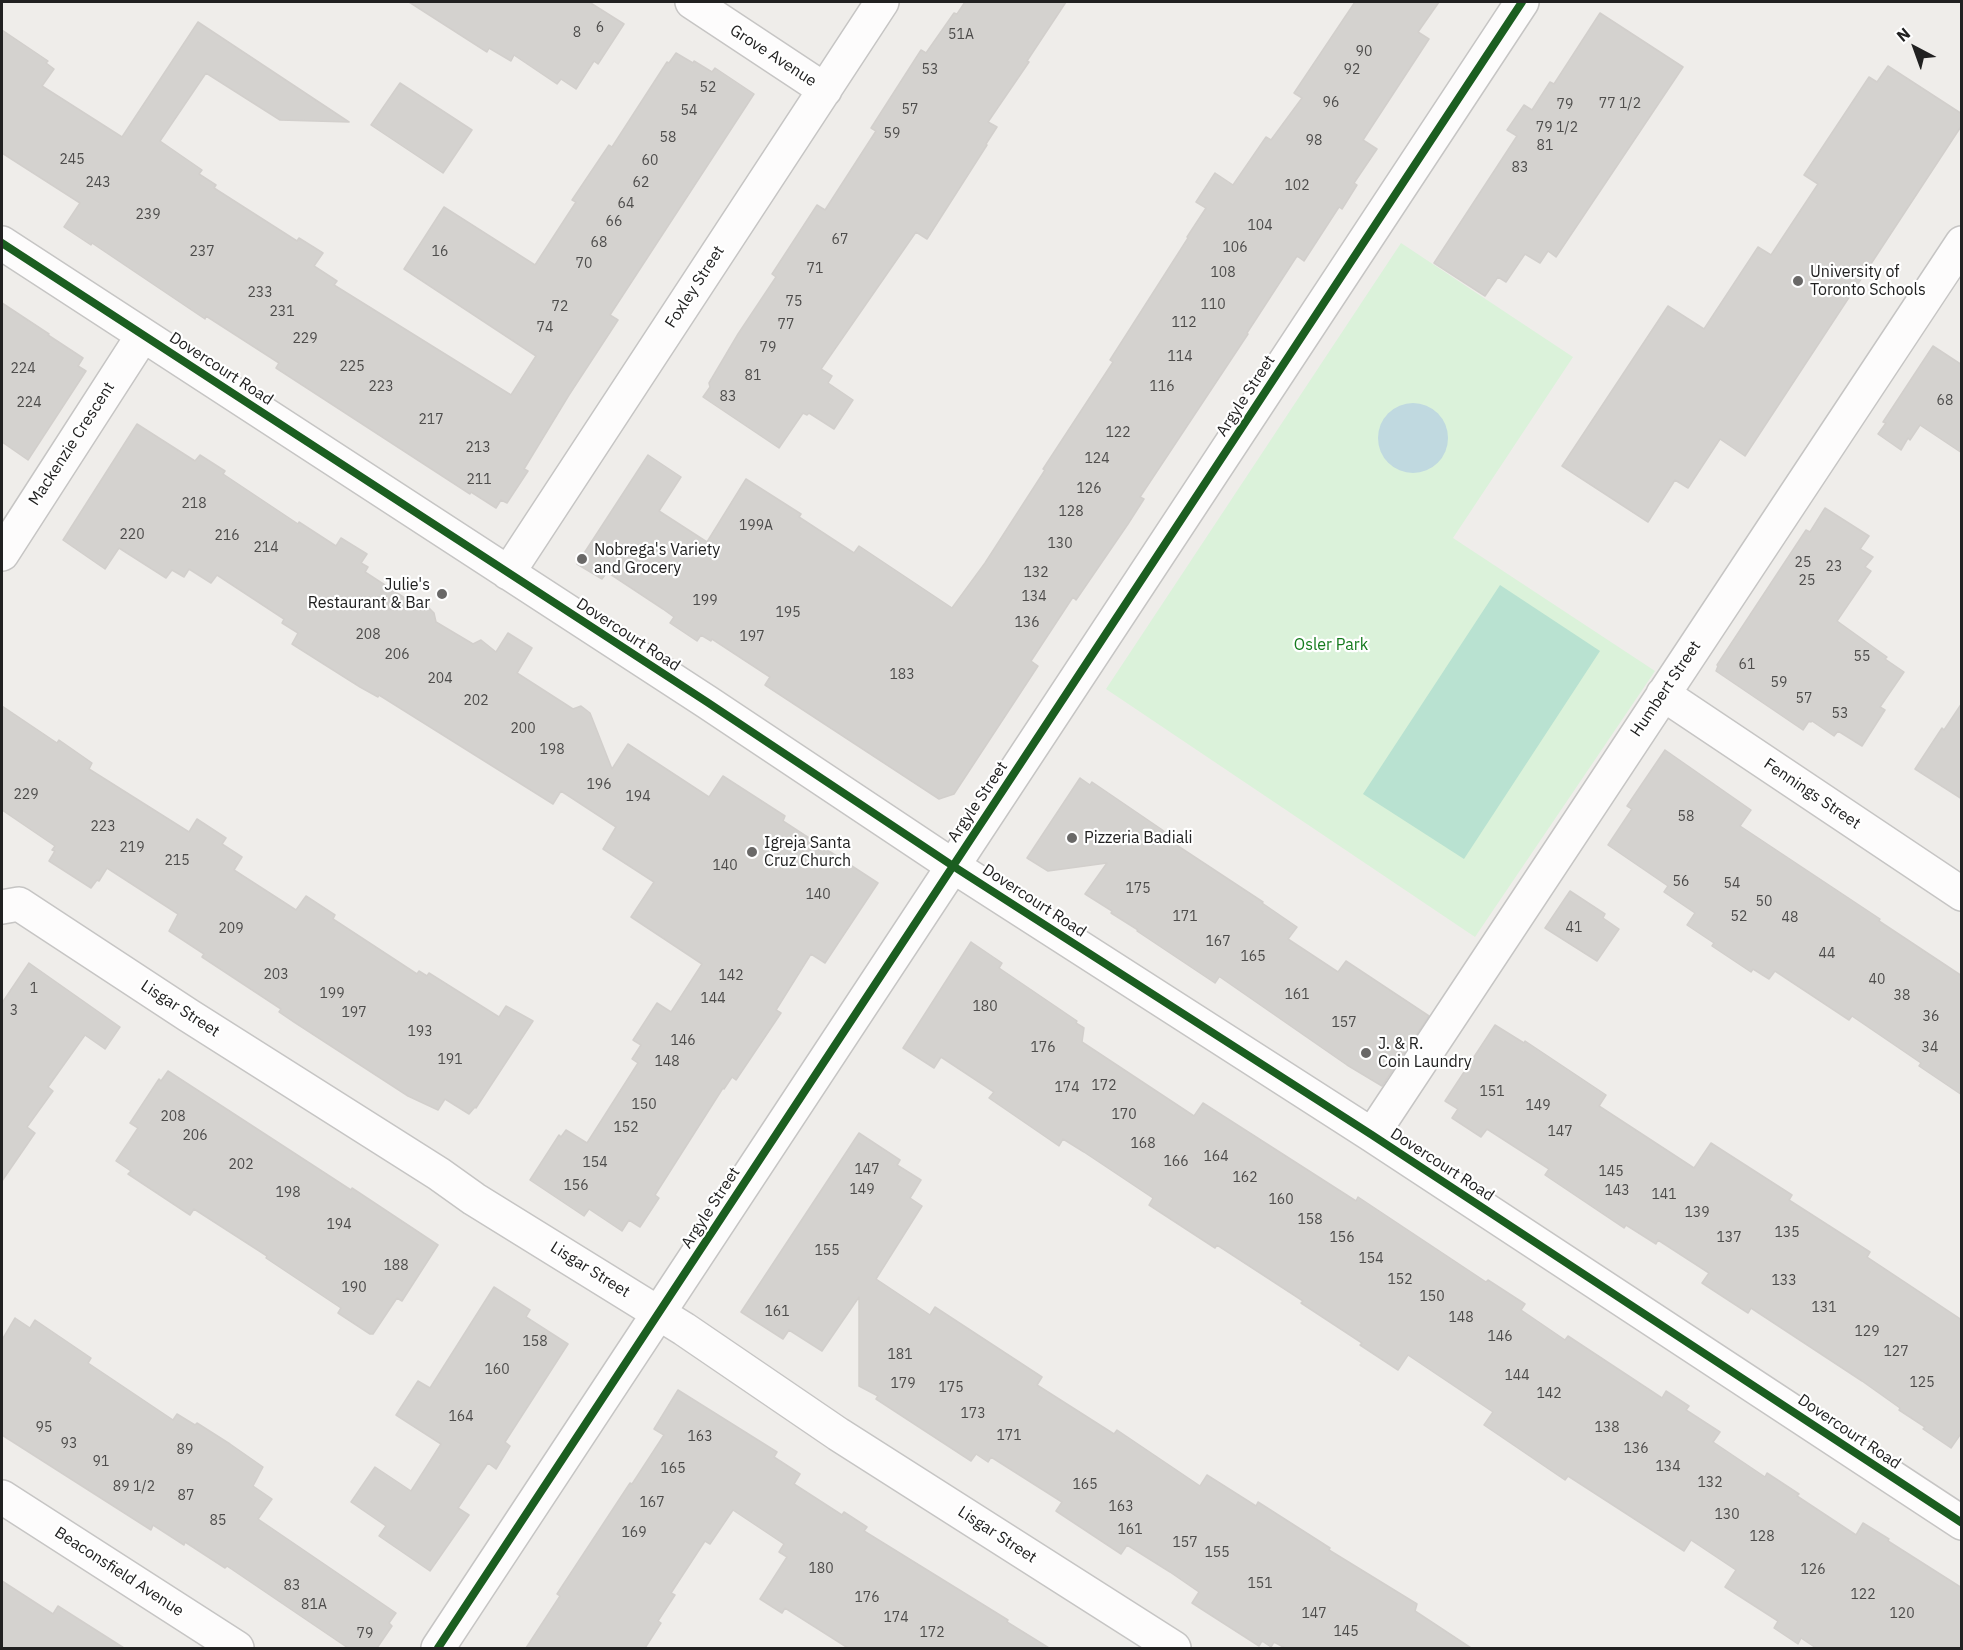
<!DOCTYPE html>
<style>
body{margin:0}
#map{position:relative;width:1963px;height:1650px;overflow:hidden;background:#efedea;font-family:"IBM Plex Sans",sans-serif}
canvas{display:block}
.frame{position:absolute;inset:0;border:3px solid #212121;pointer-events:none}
.north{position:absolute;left:1885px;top:18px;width:60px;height:60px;-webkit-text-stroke:4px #fff;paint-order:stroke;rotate:319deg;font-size:16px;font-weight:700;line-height:24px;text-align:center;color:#212121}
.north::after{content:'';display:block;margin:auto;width:21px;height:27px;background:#212121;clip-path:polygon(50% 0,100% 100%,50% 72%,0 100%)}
</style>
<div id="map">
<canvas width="1963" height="1650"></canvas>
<div class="frame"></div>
<div class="north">N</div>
</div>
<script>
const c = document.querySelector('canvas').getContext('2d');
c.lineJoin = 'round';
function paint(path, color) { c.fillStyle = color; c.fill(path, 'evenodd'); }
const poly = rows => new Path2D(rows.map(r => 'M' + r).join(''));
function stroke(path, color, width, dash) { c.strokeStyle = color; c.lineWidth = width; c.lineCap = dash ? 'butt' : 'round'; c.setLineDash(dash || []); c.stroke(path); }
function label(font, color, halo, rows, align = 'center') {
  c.font = font + ' "IBM Plex Sans",sans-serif'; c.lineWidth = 4.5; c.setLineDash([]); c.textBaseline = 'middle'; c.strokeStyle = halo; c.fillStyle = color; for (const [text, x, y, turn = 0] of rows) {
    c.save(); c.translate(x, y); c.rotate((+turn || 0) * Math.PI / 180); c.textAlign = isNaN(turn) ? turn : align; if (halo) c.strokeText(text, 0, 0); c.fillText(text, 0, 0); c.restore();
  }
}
paint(poly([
 [1401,243,1573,357,1453,538,1655,671,1475,937,1106,689]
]), '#dbf2da');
paint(poly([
 [1500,585,1600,651,1464,859,1363,794]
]), '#b9e2d1');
paint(poly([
 '1378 438a35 35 0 1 1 70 0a35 35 0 1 1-70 0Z'
]), '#c0d9e0');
const building = poly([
 [409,2,589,2,624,24,598,64,594,61,576,89,561,79,557,84,514,55,511,61,489,48,487,52,409,2],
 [965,2,1066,2,1027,61,1029,62,988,122,997,127,986,144,987,145,927,239,916,232,821,369,832,376,828,383,853,400,834,429,809,413,807,415,803,413,779,448,703,397,710,387,709,383,738,334,776,277,772,274,817,205,825,210,876,131,871,128,921,50,926,53,954,13,957,14,965,2],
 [1355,2,1439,2,1418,32,1429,39,1363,140,1377,149,1354,183,1357,185,1342,209,1339,207,1304,261,1297,256,1247,333,1248,334,1140,497,1144,499,1128,524,1076,600,1073,597,1031,661,1038,666,954,794,939,799,765,685,770,677,712,639,711,641,701,635,697,641,670,623,674,617,663,609,607,572,602,579,577,564,648,455,681,477,659,511,707,542,746,479,801,514,799,517,854,553,859,546,952,608,985,563,1045,470,1043,469,1113,362,1110,360,1188,238,1187,237,1206,208,1196,202,1215,173,1233,185,1266,137,1271,140,1302,98,1294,93,1355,2],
 [1600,13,1683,67,1556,257,1548,251,1540,263,1525,254,1506,282,1498,277,1485,296,1434,263,1517,136,1507,130,1524,105,1532,110,1550,82,1554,84,1600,13],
 [198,22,349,122,280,120,206,73,160,141,202,170,199,174,216,185,214,188,297,241,299,238,323,253,314,266,337,281,334,285,511,395,536,356,404,269,444,207,535,265,576,202,572,200,609,145,612,147,667,62,669,63,676,53,693,63,694,61,712,72,715,68,754,94,610,315,618,320,569,395,524,469,528,471,507,503,501,500,496,508,471,492,470,494,276,368,279,363,206,316,205,319,92,243,91,245,64,227,80,203,2,153,2,30,48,61,46,63,54,69,42,86,122,137,198,22],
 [1888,66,1962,114,1962,125,1745,456,1720,439,1688,488,1675,480,1648,522,1562,466,1668,306,1704,329,1758,247,1771,255,1818,184,1804,175,1869,77,1877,82,1888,66],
 [400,83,472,130,443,173,371,125,400,83],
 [2,303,49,334,48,335,83,358,78,366,86,371,28,460,2,442,2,303],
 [1933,346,1962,365,1962,453,1920,425,1910,440,1908,438,1901,450,1878,434,1886,423,1883,422,1933,346],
 [137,424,195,461,200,455,225,471,223,474,298,524,299,522,336,546,341,538,367,554,361,563,368,567,365,572,414,604,429,608,434,613,436,622,473,644,481,640,496,652,508,633,532,648,517,673,573,709,581,706,590,713,612,769,628,744,709,797,723,776,785,816,783,821,878,883,825,963,811,954,776,1010,781,1013,736,1080,732,1077,724,1089,723,1088,655,1195,659,1198,640,1227,629,1220,622,1231,589,1209,584,1216,530,1180,559,1135,561,1137,566,1130,587,1143,638,1063,632,1059,641,1045,633,1040,657,1003,671,1012,702,964,631,917,654,882,603,849,616,827,561,791,553,804,379,695,378,697,360,687,292,644,298,633,282,623,284,619,217,575,211,583,189,569,184,577,172,570,166,578,119,548,105,569,63,540,137,424],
 [1825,508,1869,536,1860,549,1873,557,1865,567,1871,571,1837,621,1887,657,1885,659,1904,672,1880,707,1885,710,1862,746,1838,731,1834,736,1812,721,1811,722,1809,721,1803,730,1716,671,1718,666,1717,665,1806,530,1810,532,1825,508],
 [1962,703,1962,799,1915,769,1942,728,1944,730,1962,703],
 [2,706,57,743,59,740,92,763,89,769,189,832,197,819,226,838,222,844,242,857,234,870,296,910,306,896,335,915,333,919,417,974,419,971,427,976,429,973,499,1017,506,1006,533,1021,476,1108,475,1107,469,1114,445,1099,438,1110,408,1096,294,1022,279,1012,281,1009,202,957,204,954,169,931,178,914,107,868,99,881,97,880,91,888,49,861,55,851,52,850,55,846,2,810,2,706],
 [1665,750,1751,810,1740,826,1880,919,1879,921,1962,976,1962,1095,1919,1066,1921,1063,1852,1016,1849,1020,1775,971,1769,979,1753,969,1751,972,1712,946,1714,943,1687,925,1695,913,1664,892,1668,886,1608,845,1632,809,1627,806,1665,750],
 [1080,778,1090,785,1092,782,1161,829,1180,843,1178,846,1263,902,1262,903,1297,927,1288,939,1338,972,1346,961,1429,1016,1382,1086,1347,1065,1220,977,1219,977,1215,983,1137,931,1138,930,1111,913,1112,911,1085,894,1107,863,1048,871,1027,858,1080,778],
 [1570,891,1605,914,1603,918,1619,929,1597,961,1545,928,1570,891],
 [971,942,1002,963,999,968,1077,1021,1076,1023,1084,1028,1082,1042,1194,1116,1203,1103,1356,1201,1358,1197,1486,1282,1488,1280,1525,1304,1521,1310,1565,1340,1568,1336,1662,1398,1666,1391,1689,1406,1686,1410,1720,1432,1713,1442,1765,1477,1767,1473,1799,1494,1797,1496,1856,1535,1863,1523,1889,1539,1888,1541,1962,1588,1962,1648,1816,1648,1801,1638,1798,1644,1774,1628,1778,1621,1725,1587,1736,1570,1691,1540,1684,1551,1568,1476,1565,1480,1484,1425,1493,1412,1408,1355,1398,1370,1360,1345,1362,1343,1301,1303,1303,1301,1217,1245,1215,1248,1149,1205,1153,1198,1084,1152,1063,1139,1059,1146,989,1098,994,1092,941,1057,934,1068,903,1048,971,942],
 [29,963,120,1027,105,1049,85,1035,48,1087,53,1091,27,1127,35,1133,2,1181,2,1003,29,963],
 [1495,1025,1524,1043,1525,1041,1606,1095,1599,1106,1694,1168,1711,1143,1792,1195,1789,1200,1870,1252,1867,1257,1962,1320,1962,1432,1951,1448,1923,1429,1925,1427,1899,1410,1900,1408,1862,1381,1751,1308,1748,1313,1702,1283,1709,1273,1658,1240,1656,1244,1626,1225,1624,1228,1545,1175,1549,1169,1487,1129,1481,1137,1452,1118,1458,1109,1445,1101,1495,1025],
 [168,1071,351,1190,352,1188,438,1245,402,1301,397,1298,373,1334,370,1334,338,1313,341,1308,266,1258,267,1256,194,1209,190,1215,128,1174,131,1171,116,1161,138,1128,130,1123,159,1079,161,1081,168,1071],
 [859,1133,900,1160,897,1165,921,1180,910,1198,922,1206,876,1279,930,1315,935,1307,1042,1377,1037,1385,1114,1434,1117,1430,1200,1486,1207,1475,1256,1506,1258,1502,1330,1548,1329,1550,1417,1604,1415,1611,1471,1648,1285,1648,1274,1642,1271,1647,1262,1641,1259,1646,1192,1603,1199,1592,1170,1572,1127,1545,1121,1554,1056,1511,1062,1502,991,1457,988,1462,976,1454,971,1461,876,1399,878,1396,859,1386,859,1297,822,1351,789,1330,783,1339,741,1312,859,1133],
 [494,1287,530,1310,526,1317,568,1344,505,1442,510,1446,496,1469,488,1463,458,1508,469,1515,430,1571,379,1536,386,1526,351,1502,375,1467,411,1491,441,1444,396,1415,418,1381,430,1388,494,1287],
 [15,1318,30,1328,35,1320,91,1358,88,1363,173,1420,177,1414,195,1425,197,1423,230,1444,263,1467,253,1486,272,1499,258,1519,396,1613,389,1623,392,1626,377,1648,348,1648,227,1566,225,1568,185,1542,184,1545,153,1525,151,1530,2,1435,2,1340,15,1318],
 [678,1390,777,1452,774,1457,800,1474,794,1484,842,1515,844,1512,867,1527,864,1531,1008,1620,1007,1622,1049,1648,848,1648,785,1608,782,1613,760,1599,787,1557,779,1552,784,1544,733,1510,710,1544,705,1541,671,1593,675,1595,658,1621,661,1623,645,1648,526,1648,560,1596,557,1594,630,1483,632,1484,664,1435,654,1429,678,1390],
 [2,1581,53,1614,58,1606,124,1648,2,1648,2,1581]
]);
paint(building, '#d4d2cf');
stroke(building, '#d2cfcc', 1.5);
const minor = poly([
 [692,2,825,90],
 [2,243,707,702,953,866,1372,1135,1962,1523],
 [2,554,143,335],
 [508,573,882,2],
 [1663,694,1962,894],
 [2,907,19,904,188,1015,439,1174,474,1199,684,1329,838,1434,1174,1648],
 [1372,1135,1962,243],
 [2,1497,237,1648],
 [438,1648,1522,2]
]);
stroke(minor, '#c6c5c4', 36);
stroke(minor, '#fdfcfc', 33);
stroke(poly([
 [2,243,707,702,953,866,1372,1135,1962,1523],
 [438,1648,1522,2]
]), '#1b5e20', 8);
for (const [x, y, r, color] of [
 [1798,281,6,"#696867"],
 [582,559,6,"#696867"],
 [442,594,6,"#696867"],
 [1072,838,6,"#696867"],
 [752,852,6,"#696867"],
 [1366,1053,6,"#696867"]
]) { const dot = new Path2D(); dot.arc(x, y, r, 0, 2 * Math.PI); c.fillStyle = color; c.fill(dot); stroke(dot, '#fff', 2); }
label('14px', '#4e4d4c', null, [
 ["6",600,28],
 ["8",577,33],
 ["51A",961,35],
 ["90",1364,52],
 ["53",930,70],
 ["92",1352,70],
 ["52",708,88],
 ["96",1331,103],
 ["77 1/2",1620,104],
 ["79",1565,105],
 ["57",910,110],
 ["54",689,111],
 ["79 1/2",1557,128],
 ["59",892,134],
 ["58",668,138],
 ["98",1314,141],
 ["81",1545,146],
 ["245",72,160],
 ["60",650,161],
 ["83",1520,168],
 ["243",98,183],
 ["62",641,183],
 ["102",1297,186],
 ["64",626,204],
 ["239",148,215],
 ["66",614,222],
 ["104",1260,226],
 ["67",840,240],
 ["68",599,243],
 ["106",1235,248],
 ["237",202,252],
 ["16",440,252],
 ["70",584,264],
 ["71",815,269],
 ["108",1223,273],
 ["233",260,293],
 ["75",794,302],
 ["110",1213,305],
 ["72",560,307],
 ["231",282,312],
 ["112",1184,323],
 ["77",786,325],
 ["74",545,328],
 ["229",305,339],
 ["79",768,348],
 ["114",1180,357],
 ["225",352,367],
 ["224",23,369],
 ["81",753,376],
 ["223",381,387],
 ["116",1162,387],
 ["83",728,397],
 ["68",1945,401],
 ["224",29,403],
 ["217",431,420],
 ["122",1118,433],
 ["213",478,448],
 ["124",1097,459],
 ["211",479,480],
 ["126",1089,489],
 ["218",194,504],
 ["128",1071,512],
 ["199A",756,526],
 ["220",132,535],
 ["216",227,536],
 ["130",1060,544],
 ["214",266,548],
 ["25",1803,563],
 ["23",1834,567],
 ["132",1036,573],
 ["25",1807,581],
 ["134",1034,597],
 ["199",705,601],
 ["195",788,613],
 ["136",1027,623],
 ["208",368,635],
 ["197",752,637],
 ["206",397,655],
 ["55",1862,657],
 ["61",1747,665],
 ["183",902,675],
 ["204",440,679],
 ["59",1779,683],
 ["57",1804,699],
 ["202",476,701],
 ["53",1840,714],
 ["200",523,729],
 ["198",552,750],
 ["196",599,785],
 ["229",26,795],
 ["194",638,797],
 ["58",1686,817],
 ["223",103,827],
 ["219",132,848],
 ["215",177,861],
 ["140",725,866],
 ["56",1681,882],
 ["54",1732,884],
 ["175",1138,889],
 ["140",818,895],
 ["50",1764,902],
 ["171",1185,917],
 ["52",1739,917],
 ["48",1790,918],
 ["41",1574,928],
 ["209",231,929],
 ["167",1218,942],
 ["44",1827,954],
 ["165",1253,957],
 ["203",276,975],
 ["142",731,976],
 ["40",1877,980],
 ["1",34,989],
 ["199",332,994],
 ["161",1297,995],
 ["38",1902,996],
 ["144",713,999],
 ["180",985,1007],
 ["3",14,1011],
 ["197",354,1013],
 ["36",1931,1017],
 ["157",1344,1023],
 ["193",420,1032],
 ["146",683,1041],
 ["176",1043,1048],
 ["34",1930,1048],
 ["191",450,1060],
 ["148",667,1062],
 ["172",1104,1086],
 ["174",1067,1088],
 ["151",1492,1092],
 ["150",644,1105],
 ["149",1538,1106],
 ["170",1124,1115],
 ["208",173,1117],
 ["152",626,1128],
 ["147",1560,1132],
 ["206",195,1136],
 ["168",1143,1144],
 ["164",1216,1157],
 ["166",1176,1162],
 ["154",595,1163],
 ["202",241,1165],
 ["147",867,1170],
 ["145",1611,1172],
 ["162",1245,1178],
 ["156",576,1186],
 ["149",862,1190],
 ["143",1617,1191],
 ["198",288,1193],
 ["141",1664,1195],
 ["160",1281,1200],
 ["139",1697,1213],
 ["158",1310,1220],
 ["194",339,1225],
 ["135",1787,1233],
 ["156",1342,1238],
 ["137",1729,1238],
 ["155",827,1251],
 ["154",1371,1259],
 ["188",396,1266],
 ["152",1400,1280],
 ["133",1784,1281],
 ["190",354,1288],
 ["150",1432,1297],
 ["131",1824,1308],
 ["161",777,1312],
 ["148",1461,1318],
 ["129",1867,1332],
 ["146",1500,1337],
 ["158",535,1342],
 ["127",1896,1352],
 ["181",900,1355],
 ["160",497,1370],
 ["144",1517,1376],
 ["125",1922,1383],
 ["179",903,1384],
 ["175",951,1388],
 ["142",1549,1394],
 ["173",973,1414],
 ["164",461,1417],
 ["95",44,1428],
 ["138",1607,1428],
 ["171",1009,1436],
 ["163",700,1437],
 ["93",69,1444],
 ["136",1636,1449],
 ["89",185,1450],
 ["91",101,1462],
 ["134",1668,1467],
 ["165",673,1469],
 ["132",1710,1483],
 ["165",1085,1485],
 ["89 1/2",134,1487],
 ["87",186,1496],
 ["167",652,1503],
 ["163",1121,1507],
 ["130",1727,1515],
 ["85",218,1521],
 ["161",1130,1530],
 ["169",634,1533],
 ["128",1762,1537],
 ["157",1185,1543],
 ["155",1217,1553],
 ["180",821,1569],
 ["126",1813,1570],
 ["151",1260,1584],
 ["83",292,1586],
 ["122",1863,1595],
 ["176",867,1598],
 ["81A",314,1605],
 ["147",1314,1614],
 ["120",1902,1614],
 ["174",896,1618],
 ["145",1346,1632],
 ["172",932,1633],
 ["79",365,1634]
]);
label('16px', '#212121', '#fff', [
 ["Grove Avenue",773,56,33],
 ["Foxley Street",695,287,-57],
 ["Dovercourt Road",221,369,33],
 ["Argyle Street",1246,396,-57],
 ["Mackenzie Crescent",72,444,-57],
 ["Dovercourt Road",628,635,33],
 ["Humbert Street",1666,689,-56],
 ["Fennings Street",1812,794,34],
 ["Argyle Street",978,802,-56],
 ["Dovercourt Road",1034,901,33],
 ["Lisgar Street",180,1009,33],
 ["Dovercourt Road",1442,1165,33],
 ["Argyle Street",711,1208,-57],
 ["Lisgar Street",590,1270,32],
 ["Dovercourt Road",1849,1432,34],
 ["Lisgar Street",997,1535,33],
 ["Beaconsfield Avenue",119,1572,33]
]);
label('16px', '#212121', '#fff', [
 ["University of",1810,272],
 ["Toronto Schools",1810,290],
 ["Nobrega's Variety",594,550],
 ["and Grocery",594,568],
 ["Julie's",430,585,"right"],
 ["Restaurant & Bar",430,603,"right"],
 ["Pizzeria Badiali",1084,838],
 ["Igreja Santa",764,843],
 ["Cruz Church",764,861],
 ["J. & R.",1378,1044],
 ["Coin Laundry",1378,1062]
], 'left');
label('16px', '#147a1d', '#fff', [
 ["Osler Park",1331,645]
]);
</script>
